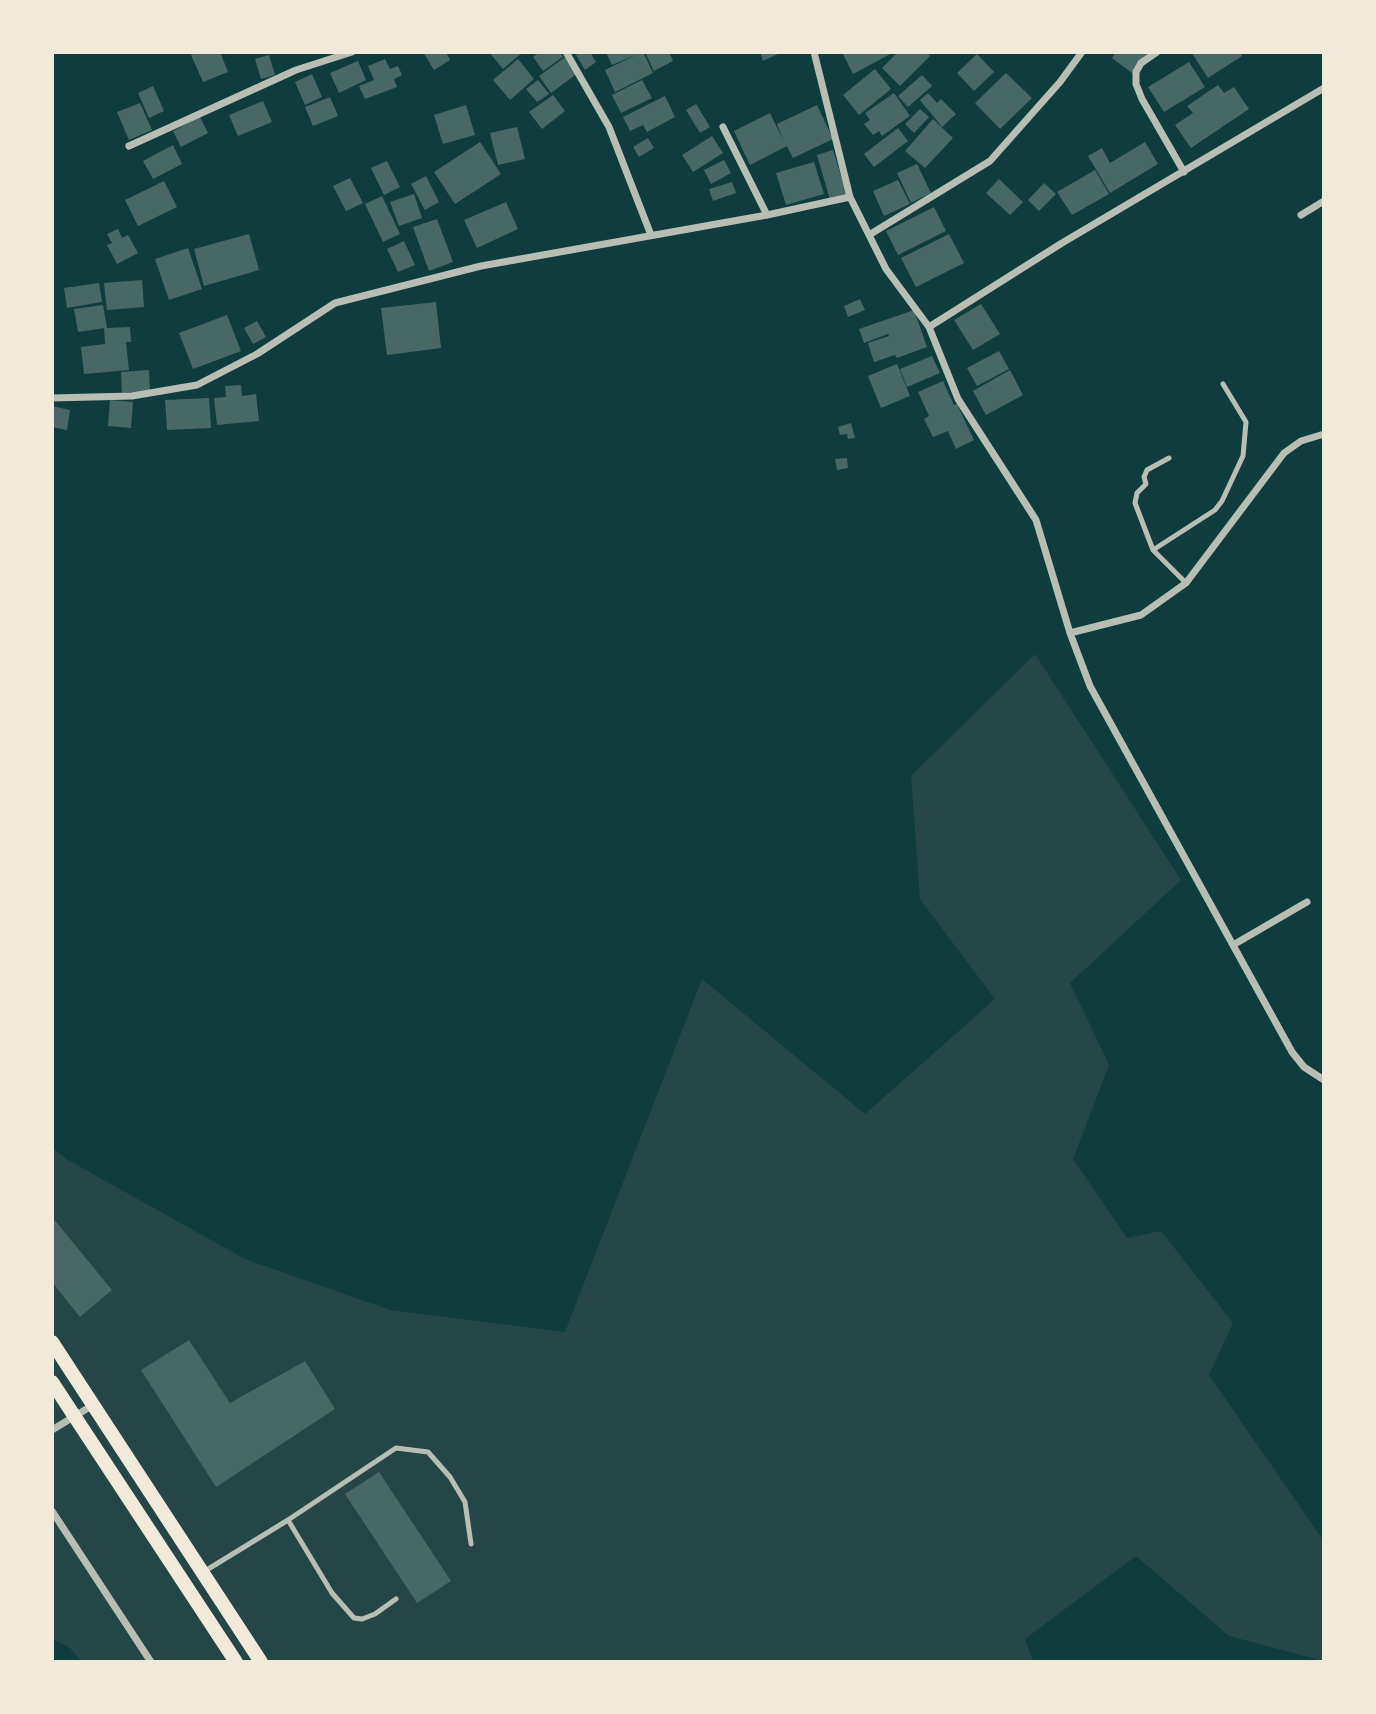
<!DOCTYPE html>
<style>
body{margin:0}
#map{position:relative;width:1376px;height:1714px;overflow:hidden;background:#0f3d3e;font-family:Overpass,sans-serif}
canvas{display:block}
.frame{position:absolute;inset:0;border:54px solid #f1e9da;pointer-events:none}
</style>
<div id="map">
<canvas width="1376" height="1714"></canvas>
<div class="frame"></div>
</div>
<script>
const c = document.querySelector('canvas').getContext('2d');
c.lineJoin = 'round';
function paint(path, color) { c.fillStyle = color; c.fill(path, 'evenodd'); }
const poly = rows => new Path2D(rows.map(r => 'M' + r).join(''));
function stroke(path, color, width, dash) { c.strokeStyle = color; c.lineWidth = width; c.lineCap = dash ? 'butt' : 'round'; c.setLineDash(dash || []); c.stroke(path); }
paint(poly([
 [1035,654,1181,880,1070,983,1109,1065,1073,1159,1127,1238,1161,1231,1233,1323,1209,1375,1323,1540,1323,1661,1229,1636,1136,1556,1025,1639,1033,1661,81,1661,69,1647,53,1639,52,1148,68,1160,245,1259,390,1310,565,1332,702,979,865,1114,995,999,920,899,911,776]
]), '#244646');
paint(poly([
 [197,52,220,52,228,72,203,82,191,55],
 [423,52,446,52,450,60,434,70],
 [489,52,523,52,503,69],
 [540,52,560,52,563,57,543,71,533,57],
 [580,52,590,52,596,62,585,70,576,55],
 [606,52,643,52,653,73,615,92,605,70,638,54,612,65],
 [645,52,669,52,673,61,654,71],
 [760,52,782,52,763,61],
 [842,52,894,52,853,74],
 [898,52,926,52,930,56,900,86,882,68],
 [1116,52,1148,52,1132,73,1112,58],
 [1191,52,1240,52,1242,56,1208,78],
 [977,54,994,72,974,91,957,73],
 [269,55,275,75,261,79,255,59],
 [565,57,578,73,551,93,539,76],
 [385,59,390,69,398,66,402,75,394,79,397,87,365,99,359,86,374,80,368,66],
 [518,59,534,79,510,100,493,80],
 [358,61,366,80,339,93,330,73],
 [1189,62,1205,87,1164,112,1148,87],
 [875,69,891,89,859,115,843,95],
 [1006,73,1032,98,1000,129,975,103],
 [312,74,322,97,305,105,295,82],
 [922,75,932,86,908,107,898,96],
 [538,80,549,94,537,102,526,89],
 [642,80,652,98,621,113,612,95],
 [1218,85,1224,93,1234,87,1249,109,1191,148,1175,125,1193,113,1187,106],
 [153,86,164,111,149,118,138,93],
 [894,93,910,116,882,136,879,131,873,135,864,124,870,120,865,113],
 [928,93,937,103,941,99,956,114,942,127,920,100],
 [553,95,565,111,542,129,529,112],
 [665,96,675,117,647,132,643,125,630,131,623,117],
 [330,97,338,116,313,126,305,107],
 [263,101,272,122,238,136,229,115],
 [140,103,152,130,129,140,117,112],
 [696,104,710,127,700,133,686,110],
 [466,105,475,135,443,144,434,115],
 [817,105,833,139,793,158,787,146,750,165,734,131,770,113,783,140,777,124],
 [920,109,929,117,914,133,905,124],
 [200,117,208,133,181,147,173,131],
 [933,119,953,138,925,168,905,151],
 [517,127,525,159,498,165,490,133],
 [898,128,908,141,874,167,864,154],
 [712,136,723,153,693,172,682,155],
 [648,138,654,148,639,157,633,147],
 [480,142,501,174,455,204,434,172],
 [1145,142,1158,164,1110,193,1088,156,1102,148,1110,163],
 [173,145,182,164,153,179,143,161],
 [833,150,847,195,830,200,817,155],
 [724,160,731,173,711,184,704,170],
 [387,161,400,187,384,195,371,168],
 [814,162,824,194,786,205,776,173],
 [917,164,931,193,911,203,897,173],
 [1095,170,1109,194,1072,215,1057,192],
 [426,176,439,202,425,210,411,184],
 [350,178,363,203,346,211,333,186],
 [999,179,1023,202,1010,215,986,193],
 [898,180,910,204,884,216,873,191],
 [164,181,177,207,138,226,125,200],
 [732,182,736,193,713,201,709,189],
 [1044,183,1056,194,1039,211,1028,200],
 [414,194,422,218,399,226,390,202],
 [382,196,400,234,383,242,365,204],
 [506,202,518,229,477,248,464,220],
 [934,207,946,231,898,255,886,231],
 [437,219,453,262,429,271,413,227],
 [118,229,122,238,128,235,138,253,117,264,107,245,112,243,107,234],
 [249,234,259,270,204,286,194,249],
 [949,234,964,263,916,287,901,258],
 [404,241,415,265,398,272,387,249],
 [188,248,202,289,169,300,155,259],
 [142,280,144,307,107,310,104,283],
 [99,283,102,302,67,308,64,288],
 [860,299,865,310,848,317,844,306],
 [436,302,441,348,387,355,381,308],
 [981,304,1000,334,973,350,954,320],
 [103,305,107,328,130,327,131,342,126,342,129,370,84,374,81,347,112,343,105,344,104,328,78,332,74,309],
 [914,310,927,347,897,358,895,355,874,362,868,343,889,336,888,334,864,343,859,329],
 [227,315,241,351,193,369,179,333],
 [257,321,266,337,253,344,244,328],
 [999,351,1009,369,977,386,967,368],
 [932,356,940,373,907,387,900,369],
 [897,364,910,396,881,408,868,376],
 [149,370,150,392,122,393,121,372],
 [1010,370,1023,395,986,415,973,391],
 [943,381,954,405,957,404,974,440,956,449,948,431,933,437,924,419,929,416,918,392],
 [241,385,242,396,256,394,259,421,217,425,214,398,226,397,225,386],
 [209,398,211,428,167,430,165,400],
 [110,400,133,402,131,428,108,426],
 [52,406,70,410,67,430,52,427],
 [851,423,855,438,848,439,847,434,840,435,838,427],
 [847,458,848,468,837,470,835,459],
 [52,1217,112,1290,80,1317,52,1282],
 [189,1340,230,1403,305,1361,335,1409,216,1487,141,1370],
 [379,1472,451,1581,417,1603,345,1494]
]), '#486865');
stroke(poly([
 [1169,458,1147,470,1144,477,1146,484,1137,493,1135,503,1153,550,1186,583],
 [1153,550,1215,510,1222,501,1243,456,1246,422,1223,384],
 [288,1520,332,1593,354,1618,362,1619,375,1614,396,1599],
 [205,1571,288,1520,396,1448,428,1452,450,1477,465,1502,471,1544]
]), '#b8beb3', 5);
stroke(poly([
 [566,52,609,127,651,235],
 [814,52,850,197,886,269,929,327,958,399,1036,520,1070,633,1090,686,1292,1052,1304,1067,1324,1080],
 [1157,52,1141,63,1136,72,1136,84,1142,99,1184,172],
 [723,127,767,215],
 [129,146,296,70,352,52],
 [1301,215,1324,201],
 [869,235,990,161,1060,82,1082,52],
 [929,327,1062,243,1324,88],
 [52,398,132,396,197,385,257,354,335,303,481,266,767,215,850,197],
 [1070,633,1141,615,1186,583,1284,453,1301,441,1324,434],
 [1233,945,1307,902],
 [52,1430,93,1405],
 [52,1511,151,1662]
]), '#b8beb3', 7);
stroke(poly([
 [52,1342,261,1662],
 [52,1382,236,1662]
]), '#f1e9da', 14);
</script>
